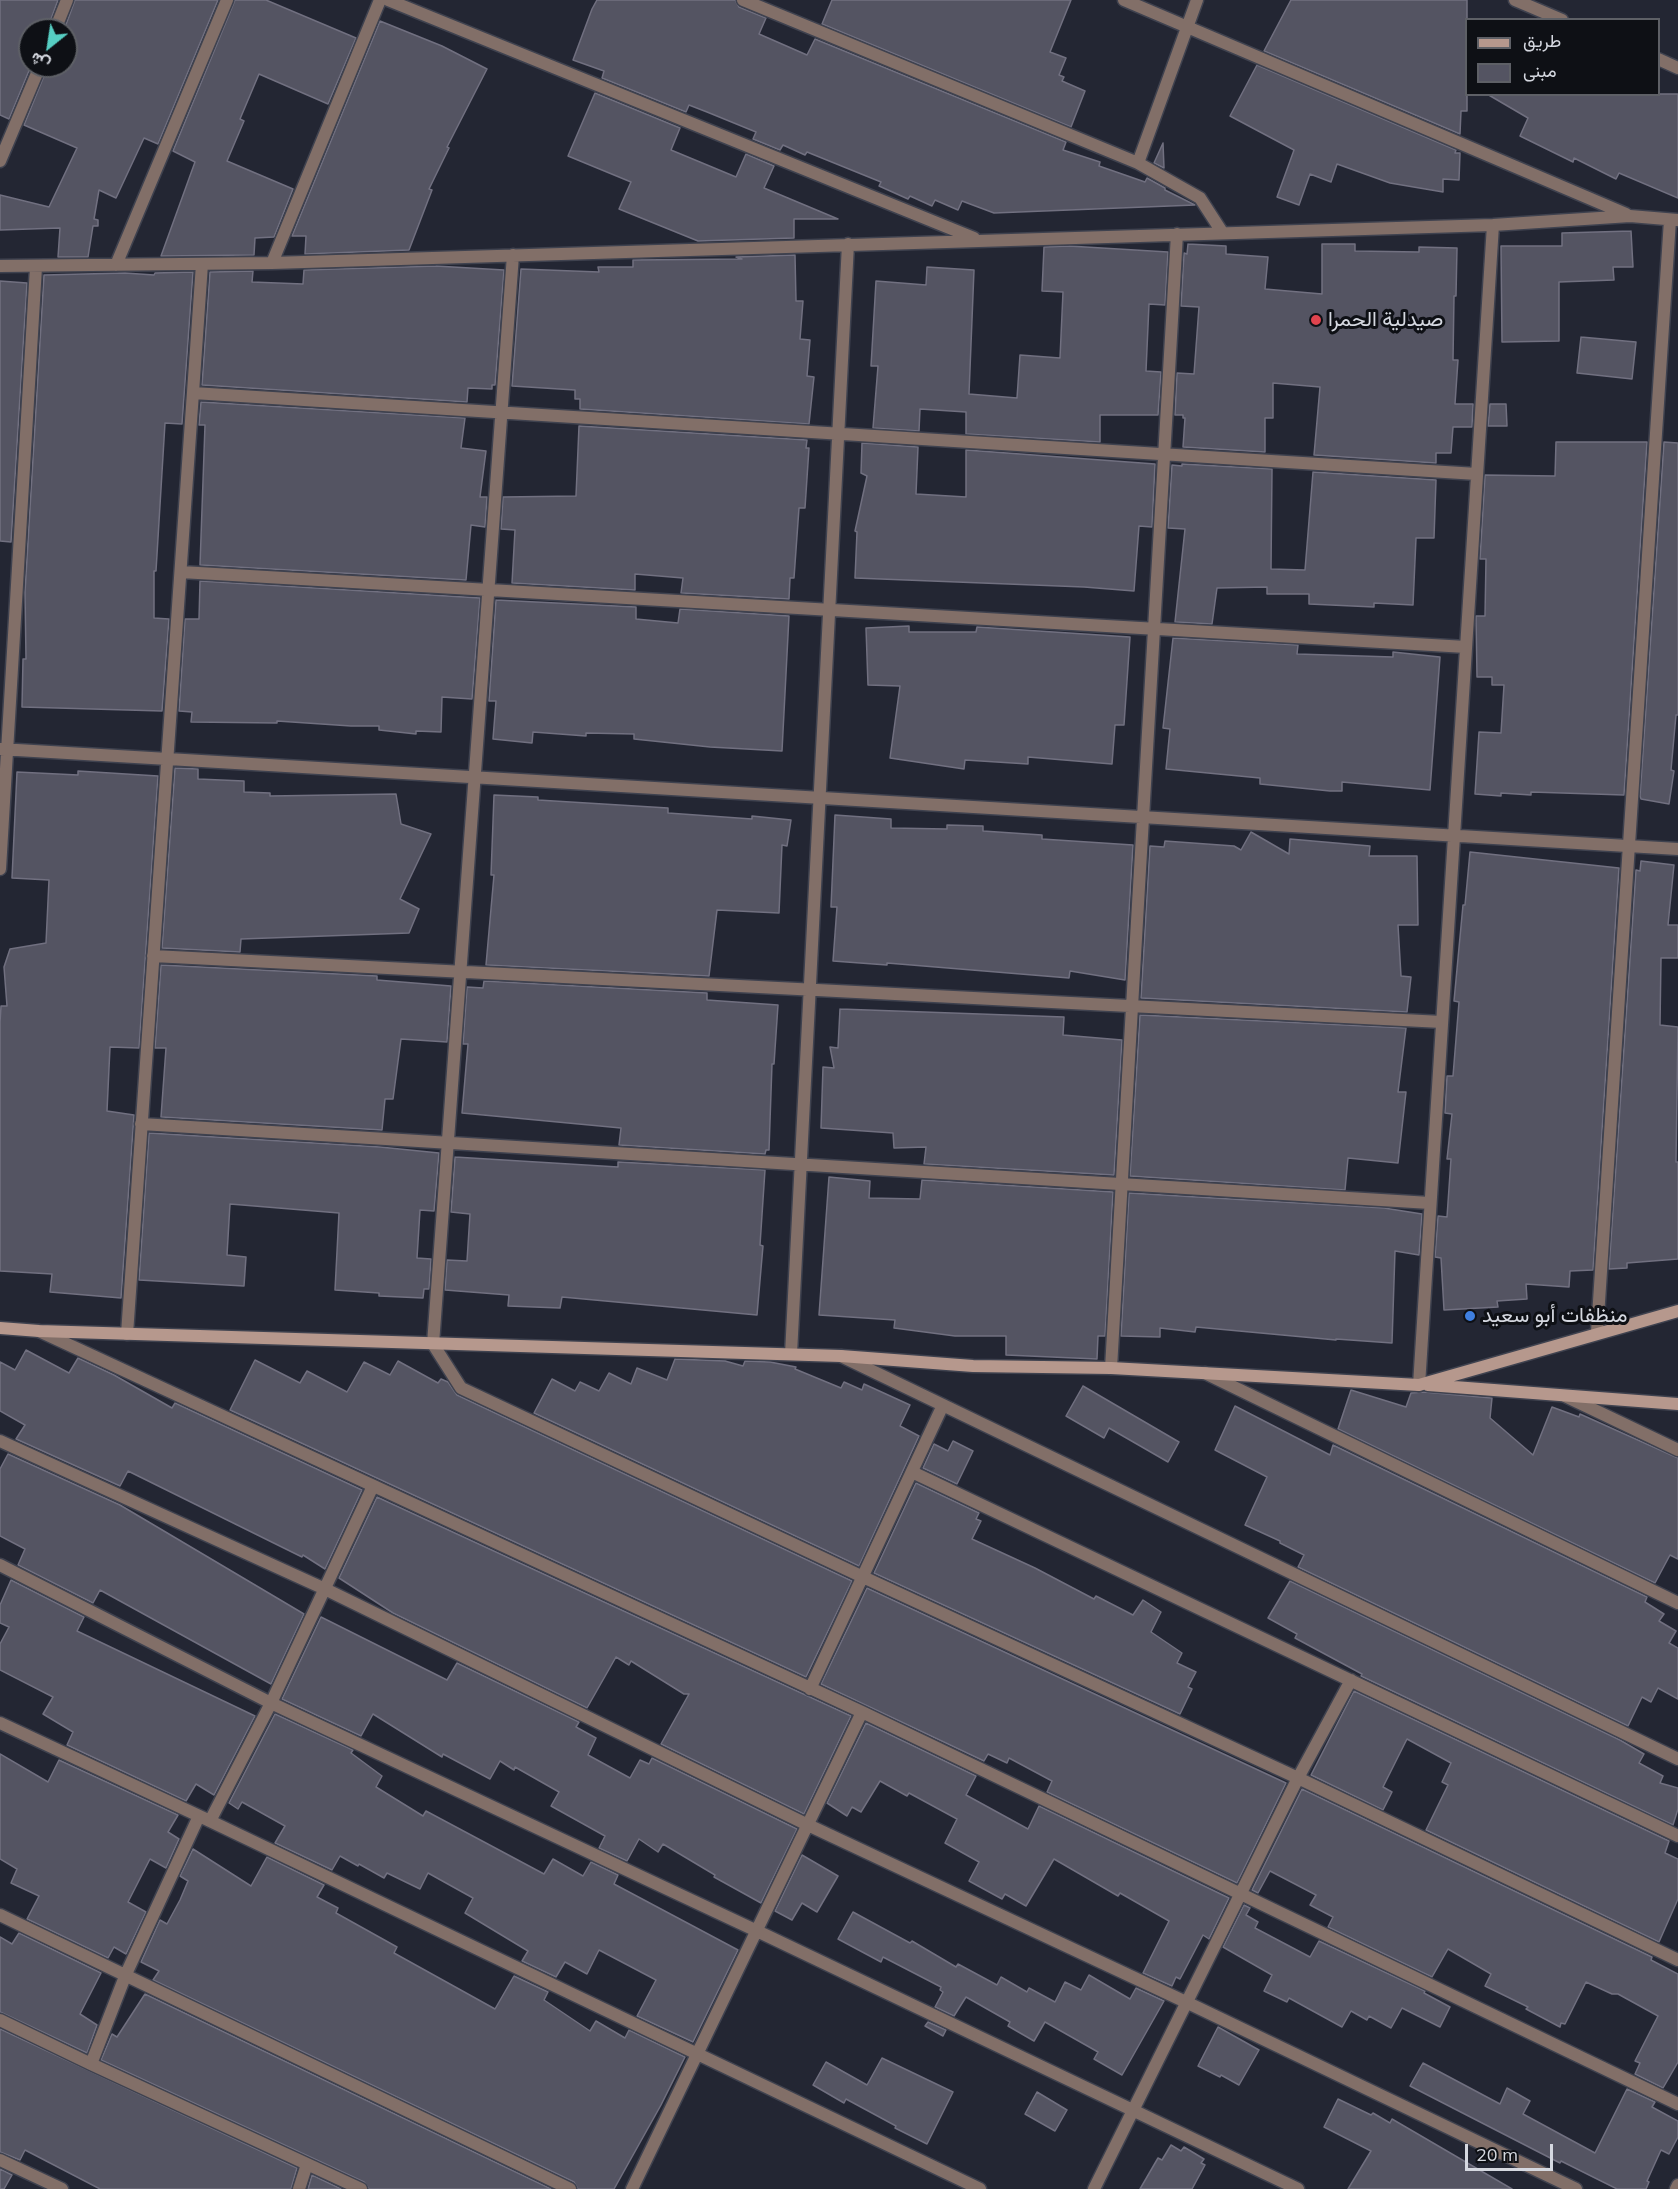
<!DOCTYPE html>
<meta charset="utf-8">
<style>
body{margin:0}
#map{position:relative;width:1678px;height:2189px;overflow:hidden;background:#232633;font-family:Mulish,Vazirmatn,sans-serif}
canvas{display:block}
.legend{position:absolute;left:1465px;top:18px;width:195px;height:78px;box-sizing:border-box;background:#0e1015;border:2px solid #5e6066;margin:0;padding:8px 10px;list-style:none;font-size:18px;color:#d5d8e0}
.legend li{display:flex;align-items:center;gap:12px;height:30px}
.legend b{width:30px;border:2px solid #5e6066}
.north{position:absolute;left:18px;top:18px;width:60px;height:60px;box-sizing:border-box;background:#0e1015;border:2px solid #5e6066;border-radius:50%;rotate:210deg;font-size:16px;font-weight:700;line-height:24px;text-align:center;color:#d5d8e0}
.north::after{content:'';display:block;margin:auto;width:21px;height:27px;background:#56cec3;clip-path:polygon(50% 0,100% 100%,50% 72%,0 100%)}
.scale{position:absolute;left:1465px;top:2144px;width:88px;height:27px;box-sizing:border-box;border:3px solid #d5d8e0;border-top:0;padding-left:8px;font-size:18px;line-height:21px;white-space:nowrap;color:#d5d8e0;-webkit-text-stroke:4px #0e1015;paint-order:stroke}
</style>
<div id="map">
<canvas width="1678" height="2189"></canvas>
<ul class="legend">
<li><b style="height:8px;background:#b6988d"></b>طريق</li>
<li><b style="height:16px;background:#545462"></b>مبنى</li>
</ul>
<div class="north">ش</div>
<div class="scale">20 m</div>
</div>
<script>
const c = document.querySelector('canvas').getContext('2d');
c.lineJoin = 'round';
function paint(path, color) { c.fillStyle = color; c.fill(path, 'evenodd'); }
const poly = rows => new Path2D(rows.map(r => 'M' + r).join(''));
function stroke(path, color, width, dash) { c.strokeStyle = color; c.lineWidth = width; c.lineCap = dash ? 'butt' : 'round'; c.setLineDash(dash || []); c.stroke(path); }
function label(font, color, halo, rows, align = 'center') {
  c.font = font + ' Mulish,Vazirmatn,sans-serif'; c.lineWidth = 6; c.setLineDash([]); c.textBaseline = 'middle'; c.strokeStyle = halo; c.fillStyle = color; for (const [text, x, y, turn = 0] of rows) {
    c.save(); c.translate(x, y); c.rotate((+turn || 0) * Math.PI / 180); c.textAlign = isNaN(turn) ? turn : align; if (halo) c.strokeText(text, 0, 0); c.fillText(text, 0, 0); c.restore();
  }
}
const building = poly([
 [0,0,58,0,47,30,30,30,31,66,9,119,0,115,0,0],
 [75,0,218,0,158,144,144,138,116,198,99,190,94,219,98,220,98,226,93,226,88,257,58,257,60,228,0,230,0,195,49,207,77,148,24,125,48,66,66,66,66,30,64,30,75,0],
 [235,0,266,0,356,38,328,104,259,74,240,119,244,121,227,161,293,189,274,237,255,238,254,255,161,256,195,162,173,151,235,0],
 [597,0,735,0,739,7,766,18,759,34,807,55,815,39,1066,142,1063,150,1100,162,1099,166,1145,182,1147,178,1165,188,1165,190,1195,205,994,213,962,201,958,210,935,200,932,206,910,196,908,199,879,186,881,182,807,152,805,155,783,145,780,150,753,139,756,132,707,112,689,105,686,112,602,78,604,71,573,60,592,9,597,0],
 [832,0,1071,0,1050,52,1066,58,1059,75,1064,77,1062,81,1085,91,1071,127,822,24,832,0],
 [1291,0,1467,0,1467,111,1461,111,1460,134,1264,51,1291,0],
 [380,21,442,46,487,69,447,147,449,148,429,189,432,190,409,250,305,254,306,236,292,236,380,21],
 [1257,65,1456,150,1455,153,1460,153,1459,180,1443,179,1443,192,1390,183,1337,164,1331,182,1310,174,1299,205,1277,197,1294,150,1230,116,1257,65],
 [595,93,680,128,671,150,736,177,746,154,774,166,764,188,838,219,794,219,794,238,698,241,619,209,631,182,568,156,595,93],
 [1487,94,1678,94,1678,198,1619,173,1616,179,1574,158,1573,162,1520,136,1528,118,1487,94],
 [1163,143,1164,168,1154,163,1163,143],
 [1631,231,1633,267,1613,267,1614,280,1559,282,1559,341,1502,342,1501,246,1562,246,1562,233,1631,231],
 [1188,244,1226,246,1226,254,1268,257,1265,289,1322,294,1322,244,1355,244,1355,251,1419,252,1419,247,1457,248,1456,296,1454,296,1453,360,1458,360,1455,404,1473,404,1472,427,1453,427,1451,453,1436,453,1436,463,1314,455,1320,387,1273,383,1273,418,1265,418,1265,452,1183,447,1185,418,1183,418,1183,415,1175,415,1177,373,1194,374,1199,307,1181,306,1184,253,1187,254,1188,244],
 [1069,246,1168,252,1165,305,1149,304,1146,371,1161,372,1158,415,1100,415,1100,442,966,434,966,412,920,409,919,431,873,428,878,366,871,366,876,281,926,285,927,267,974,270,969,394,1017,398,1020,355,1060,358,1063,292,1042,291,1044,247,1069,246],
 [795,255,796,301,803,301,800,339,810,340,807,376,814,377,809,424,580,409,580,399,575,399,575,390,512,386,521,269,599,272,598,267,633,267,633,260,742,259,736,257,795,255],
 [436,266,504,270,495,385,492,385,492,389,468,388,467,402,202,385,210,272,253,271,252,282,303,284,304,270,436,266],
 [193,272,182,424,165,423,156,571,154,571,154,618,169,619,162,711,22,707,23,659,26,659,25,592,44,275,125,273,154,275,155,273,193,272],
 [0,281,27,283,11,542,0,541,0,281],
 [1581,337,1636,342,1632,379,1577,373,1581,337],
 [201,402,465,418,461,448,486,451,480,497,487,497,485,527,471,525,466,580,200,565,205,425,199,425,201,402],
 [1490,404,1506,404,1507,426,1488,426,1490,404],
 [579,426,807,440,806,448,809,448,805,508,799,508,794,578,790,578,789,599,681,593,683,578,635,574,635,590,512,583,515,530,501,529,503,497,576,496,579,426],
 [1556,442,1647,442,1624,795,1531,792,1531,795,1501,793,1501,796,1475,794,1479,732,1501,733,1504,685,1492,685,1492,677,1477,677,1476,616,1485,616,1486,559,1480,559,1485,475,1555,476,1556,442],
 [1664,442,1678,443,1678,715,1676,715,1671,770,1674,771,1669,804,1641,799,1640,796,1664,442],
 [862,443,918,447,916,494,966,497,966,450,1155,464,1152,527,1139,526,1134,591,1084,587,855,578,857,532,855,531,867,476,861,473,862,443],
 [1182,464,1272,469,1271,569,1305,570,1313,472,1436,480,1434,538,1416,538,1413,605,1374,603,1374,607,1309,604,1309,594,1267,594,1267,587,1217,588,1212,624,1175,622,1185,529,1168,528,1172,465,1182,466,1182,464],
 [200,581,480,598,472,699,442,697,441,732,416,731,416,734,379,730,379,726,351,726,277,721,277,723,191,722,192,712,179,711,185,619,199,619,200,581],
 [496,600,636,607,636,619,678,623,680,609,789,616,782,751,710,747,634,739,634,734,586,733,586,736,533,732,532,743,493,739,496,701,489,701,496,600],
 [909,626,909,632,976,632,977,627,1130,637,1124,725,1115,725,1112,764,1028,757,1028,764,965,760,964,769,890,758,900,686,868,685,866,628,909,626],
 [1173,638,1298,645,1297,654,1393,657,1393,652,1440,657,1430,790,1342,782,1342,791,1330,791,1260,784,1260,778,1166,769,1170,729,1163,728,1173,638],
 [175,768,198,769,198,779,244,781,244,792,270,793,270,796,396,794,401,824,431,834,400,899,419,909,409,933,241,939,240,952,162,948,175,768],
 [78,771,158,776,139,1048,110,1047,107,1111,134,1115,121,1298,50,1292,52,1274,0,1271,0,1023,1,1006,7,1006,4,967,10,949,46,943,49,880,12,878,17,772,78,775,78,771],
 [494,795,538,797,538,800,668,808,668,813,752,819,752,816,791,820,787,846,782,845,779,913,717,910,709,976,486,965,494,875,491,875,494,795],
 [835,815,891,819,891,828,947,829,947,825,983,826,983,831,1042,835,1042,839,1133,845,1125,980,1070,971,1069,978,887,963,887,965,833,961,837,907,831,907,835,815],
 [1251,832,1289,854,1290,839,1370,846,1369,856,1417,856,1418,925,1398,925,1401,976,1411,977,1407,1012,1141,998,1150,846,1164,847,1165,841,1234,846,1241,850,1251,832],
 [1470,852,1619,868,1593,1270,1570,1271,1569,1287,1526,1284,1527,1299,1497,1301,1498,1307,1444,1310,1441,1258,1435,1257,1438,1216,1447,1217,1451,1159,1447,1159,1452,1114,1445,1113,1447,1076,1453,1076,1459,1002,1454,1001,1463,905,1465,905,1470,852],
 [1641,861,1674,865,1668,925,1678,925,1678,958,1661,958,1660,1025,1678,1027,1676,1162,1678,1162,1678,1259,1627,1263,1627,1268,1609,1269,1636,870,1640,871,1641,861],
 [161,965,377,976,377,980,451,986,447,1042,401,1039,393,1099,385,1099,382,1130,161,1117,166,1048,155,1048,161,965],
 [484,981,707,993,707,1000,778,1005,774,1064,772,1064,769,1150,766,1150,765,1154,619,1145,621,1128,462,1113,468,1044,463,1044,467,987,483,988,484,981],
 [840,1009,1064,1017,1063,1035,1122,1040,1114,1175,924,1164,926,1147,894,1148,893,1133,821,1128,823,1067,834,1068,830,1047,838,1048,840,1009],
 [1140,1015,1406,1028,1398,1092,1406,1092,1398,1163,1348,1158,1345,1190,1130,1176,1140,1015],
 [149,1133,380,1147,439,1153,434,1211,420,1210,417,1258,431,1259,429,1289,424,1289,423,1298,379,1296,379,1293,335,1290,339,1213,230,1204,227,1255,246,1257,244,1286,139,1280,149,1133],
 [455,1157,618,1167,618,1162,765,1170,760,1245,763,1246,757,1315,562,1297,560,1308,508,1306,509,1295,445,1290,447,1260,467,1261,470,1214,451,1212,455,1157],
 [829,1177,870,1181,869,1198,920,1199,922,1180,1113,1192,1105,1336,1098,1336,1097,1359,1006,1355,1006,1336,955,1336,894,1328,895,1320,819,1315,829,1177],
 [1129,1193,1384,1208,1422,1214,1419,1255,1395,1251,1392,1343,1336,1339,1336,1340,1196,1327,1195,1332,1160,1328,1160,1337,1121,1336,1129,1193],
 [26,1350,69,1373,78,1358,114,1375,172,1408,175,1403,362,1490,325,1569,303,1555,302,1557,128,1471,120,1486,16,1439,25,1425,0,1411,0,1362,15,1370,26,1350],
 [675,1359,725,1361,743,1366,745,1361,770,1362,796,1367,795,1369,841,1388,844,1382,862,1390,864,1384,910,1405,900,1426,919,1436,859,1566,534,1413,552,1379,575,1391,580,1382,599,1391,609,1373,631,1384,637,1368,667,1380,675,1359],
 [255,1360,300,1383,307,1371,347,1392,364,1362,390,1375,398,1361,438,1383,441,1379,448,1382,457,1395,852,1581,806,1677,230,1410,255,1360],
 [1083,1386,1179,1442,1168,1462,1109,1428,1104,1438,1066,1416,1083,1386],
 [1351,1390,1406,1407,1411,1393,1424,1392,1492,1398,1490,1418,1533,1455,1552,1407,1579,1417,1580,1414,1678,1458,1678,1559,1670,1555,1655,1583,1338,1429,1351,1390],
 [1235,1406,1330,1455,1333,1445,1647,1597,1645,1602,1664,1614,1659,1621,1676,1631,1669,1643,1678,1648,1678,1699,1658,1688,1651,1702,1642,1697,1628,1726,1298,1567,1304,1555,1280,1543,1280,1541,1245,1525,1267,1477,1215,1450,1235,1406],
 [953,1441,973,1451,957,1484,923,1468,934,1444,948,1451,953,1441],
 [8,1454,120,1505,304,1614,271,1684,100,1590,93,1603,18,1565,25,1549,0,1536,0,1469,8,1454],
 [916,1483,979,1513,976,1519,981,1521,972,1539,1035,1568,1094,1599,1096,1596,1133,1615,1143,1600,1161,1612,1151,1632,1182,1653,1177,1663,1196,1672,1188,1687,1192,1689,1180,1714,874,1573,916,1483],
 [377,1497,851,1716,804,1814,661,1744,689,1694,684,1694,631,1661,629,1665,616,1657,587,1708,393,1613,339,1578,377,1497],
 [11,1580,84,1617,77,1631,255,1716,214,1795,196,1784,186,1801,67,1745,73,1732,43,1714,53,1697,0,1670,0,1644,9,1627,0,1623,0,1605,11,1580],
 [1290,1581,1620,1740,1644,1754,1639,1763,1663,1776,1660,1783,1678,1788,1678,1809,1673,1825,1361,1676,1362,1674,1295,1638,1297,1634,1268,1618,1290,1581],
 [867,1588,1286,1783,1237,1883,1047,1792,1052,1781,1009,1758,1007,1763,988,1754,984,1761,821,1684,867,1588],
 [321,1617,447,1680,457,1663,579,1722,576,1727,596,1738,588,1755,630,1778,640,1760,649,1764,652,1758,797,1829,761,1903,714,1877,715,1875,663,1844,658,1852,639,1839,627,1861,599,1848,605,1836,551,1806,559,1792,515,1767,514,1770,500,1761,490,1779,443,1754,442,1757,373,1714,361,1736,282,1699,321,1617],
 [1354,1691,1669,1841,1665,1853,1678,1859,1678,1899,1659,1942,1426,1830,1448,1785,1442,1782,1451,1763,1407,1739,1383,1787,1392,1792,1383,1810,1311,1775,1354,1691],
 [275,1714,353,1750,351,1753,382,1776,376,1787,423,1816,426,1811,544,1874,553,1859,583,1876,591,1862,618,1875,614,1884,738,1950,693,2042,637,2016,656,1980,599,1950,587,1974,565,1962,556,1977,522,1961,528,1951,465,1913,473,1898,428,1873,420,1889,387,1873,384,1878,359,1864,358,1866,340,1856,332,1870,275,1843,285,1826,242,1802,238,1809,229,1803,275,1714],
 [866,1723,976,1776,966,1795,1028,1829,1039,1806,1229,1898,1209,1939,1203,1935,1180,1979,1176,1977,1172,1986,1143,1973,1169,1921,1120,1893,1118,1896,1054,1859,1026,1906,1005,1894,1002,1899,969,1881,979,1862,945,1843,957,1819,909,1793,907,1796,880,1781,861,1812,852,1807,847,1816,827,1803,866,1723],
 [0,1754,48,1782,59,1760,178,1815,168,1832,179,1839,166,1868,150,1859,128,1902,146,1912,126,1954,114,1947,108,1958,27,1919,39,1896,11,1883,17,1869,0,1859,0,1754],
 [1302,1789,1652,1957,1651,1960,1678,1974,1678,2062,1663,2088,1635,2074,1640,2063,1635,2061,1658,2016,1618,1994,1612,1994,1586,1982,1565,2024,1561,2023,1560,2027,1526,2009,1528,2007,1485,1986,1491,1974,1448,1949,1432,1977,1328,1927,1333,1917,1310,1905,1316,1895,1270,1871,1258,1893,1252,1890,1302,1789],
 [193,1849,251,1886,267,1857,324,1885,317,1897,338,1908,336,1913,397,1947,394,1953,495,2009,514,1976,548,1992,544,2000,590,2031,596,2021,625,2038,629,2030,685,2057,661,2105,614,2189,578,2189,574,2182,153,1980,159,1971,141,1962,160,1920,167,1924,180,1900,188,1881,180,1876,193,1849],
 [802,1855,838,1876,817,1912,802,1903,792,1920,775,1911,802,1855],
 [1244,1905,1250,1908,1246,1915,1258,1922,1255,1928,1310,1957,1319,1941,1425,1991,1424,1993,1450,2007,1440,2027,1402,2008,1391,2028,1369,2016,1367,2020,1351,2011,1342,2027,1289,1998,1287,2002,1264,1991,1272,1975,1223,1947,1244,1905],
 [853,1912,910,1943,912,1941,956,1967,958,1964,997,1985,1001,1977,1027,1992,1029,1988,1055,2002,1065,1982,1081,1990,1089,1975,1130,1999,1136,1988,1164,2001,1122,2075,1094,2059,1098,2052,1045,2022,1034,2041,1008,2026,1010,2022,966,1997,954,2016,935,2007,943,1992,940,1990,941,1987,883,1957,881,1962,838,1939,853,1912],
 [19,1933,101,1973,80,2014,97,2025,87,2053,0,2012,0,1937,12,1944,19,1933],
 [145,1994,551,2189,369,2189,364,2182,101,2060,112,2034,117,2037,145,1994],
 [928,2022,946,2030,943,2036,925,2026,928,2022],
 [1218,2027,1259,2050,1239,2085,1221,2075,1220,2077,1198,2066,1218,2027],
 [0,2029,297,2168,291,2189,100,2189,25,2150,20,2160,0,2152,0,2029],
 [882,2058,953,2092,927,2144,895,2128,896,2126,846,2099,844,2103,813,2085,826,2062,867,2085,882,2058],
 [1423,2063,1500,2104,1507,2088,1530,2101,1523,2114,1595,2153,1627,2089,1655,2102,1652,2107,1678,2121,1678,2137,1669,2154,1661,2150,1647,2181,1649,2182,1646,2189,1617,2189,1561,2161,1560,2163,1410,2086,1423,2063],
 [1037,2092,1067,2110,1055,2131,1025,2114,1037,2092],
 [1338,2099,1371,2115,1373,2113,1390,2123,1392,2119,1512,2189,1348,2189,1371,2151,1324,2127,1338,2099],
 [1171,2145,1181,2151,1184,2147,1204,2159,1201,2163,1205,2165,1192,2189,1140,2189,1158,2158,1162,2160,1171,2145],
 [0,2169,12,2175,4,2189,0,2189,0,2169],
 [312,2175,341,2189,308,2189,312,2175]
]);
paint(building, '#545462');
stroke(building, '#717080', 1.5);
const minor = poly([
 [388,0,974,238],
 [743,0,1138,163,1200,198,1222,232],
 [1124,0,1626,214],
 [1515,0,1562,20],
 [55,30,67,0],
 [1658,59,1678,68],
 [0,161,40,66],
 [1138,163,1197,0],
 [513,255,433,1344,461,1388,863,1577,1298,1778,1678,1960],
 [272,263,380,0],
 [116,265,227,0],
 [0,266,272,263,1493,225,1630,216,1678,220],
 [193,393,1477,474],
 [181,572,1466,647],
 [0,749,1678,849],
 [0,869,36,267],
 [153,956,1442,1022],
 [141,1124,1430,1203],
 [39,1331,862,1712,1678,2104],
 [1597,1332,1670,220],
 [127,1334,202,264],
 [791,1354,848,244],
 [841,1356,1678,1759],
 [1111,1368,1177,234],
 [1205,1373,1678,1603],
 [1419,1385,1493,225],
 [1565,1396,1678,1450],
 [0,1441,325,1589,808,1825,1188,2003,1576,2189],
 [912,1472,1678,1836],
 [0,1565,271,1703,757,1931,1298,2189],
 [810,1689,943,1405],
 [0,1723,210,1821,980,2189],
 [210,1821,271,1703,373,1486],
 [0,1915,570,2189],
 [0,2020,91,2064,361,2189],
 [91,2064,126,1974,199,1816],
 [0,2160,62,2189],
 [299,2189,307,2164],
 [632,2189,862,1712],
 [1094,2189,1298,1778,1351,1680],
 [1676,2189,1678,2185]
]);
const secondary = poly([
 [0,1328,39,1331,841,1356,973,1366,1111,1368,1419,1385,1678,1311],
 [1428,1385,1678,1404]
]);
stroke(minor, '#3f424f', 15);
stroke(secondary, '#3f424f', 15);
stroke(minor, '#826f68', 12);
stroke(secondary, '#b6988d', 12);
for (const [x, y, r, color] of [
 [1316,320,6,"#e0444e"],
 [1470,1316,6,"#3f7fe0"]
]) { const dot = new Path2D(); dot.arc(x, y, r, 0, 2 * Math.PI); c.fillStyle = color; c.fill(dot); stroke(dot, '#0e1015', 2); }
label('21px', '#d5d8e0', '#0e1015', [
 ["صيدلية الحمرا",1328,320],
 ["منظفات أبو سعيد",1482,1316]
], 'left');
</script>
